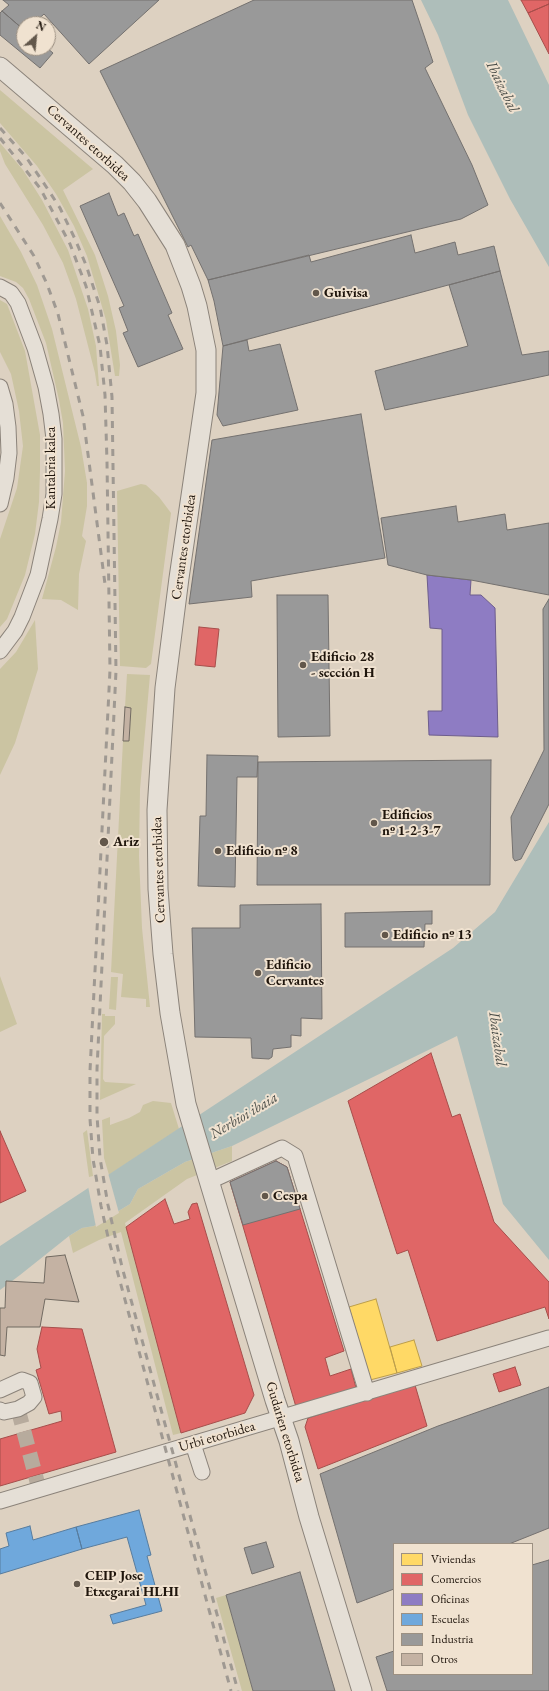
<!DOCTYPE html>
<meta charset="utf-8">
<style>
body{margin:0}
#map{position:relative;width:549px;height:1691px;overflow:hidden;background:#ddd1c1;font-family:"EB Garamond",serif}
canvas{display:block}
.legend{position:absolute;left:393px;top:1543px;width:140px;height:132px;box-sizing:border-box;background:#f0e2d0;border:1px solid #9c9082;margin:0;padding:5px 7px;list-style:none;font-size:12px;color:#1f150c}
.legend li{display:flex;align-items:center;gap:8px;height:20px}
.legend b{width:20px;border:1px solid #9c9082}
.north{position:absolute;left:16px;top:16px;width:40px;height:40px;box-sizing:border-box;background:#f0e2d0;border:1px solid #9c9082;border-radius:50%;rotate:27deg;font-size:11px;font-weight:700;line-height:16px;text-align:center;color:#1f150c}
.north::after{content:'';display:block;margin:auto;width:14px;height:18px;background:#62574b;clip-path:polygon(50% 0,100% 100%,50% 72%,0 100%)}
</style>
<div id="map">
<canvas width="549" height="1691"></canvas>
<ul class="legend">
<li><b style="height:11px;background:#ffd966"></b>Viviendas</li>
<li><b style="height:11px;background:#e06666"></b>Comercios</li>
<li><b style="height:11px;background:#8e7cc3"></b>Oficinas</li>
<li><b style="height:11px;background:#6fa8dc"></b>Escuelas</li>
<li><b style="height:11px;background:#999"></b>Industria</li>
<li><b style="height:11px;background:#c4b2a3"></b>Otros</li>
</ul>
<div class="north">N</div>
</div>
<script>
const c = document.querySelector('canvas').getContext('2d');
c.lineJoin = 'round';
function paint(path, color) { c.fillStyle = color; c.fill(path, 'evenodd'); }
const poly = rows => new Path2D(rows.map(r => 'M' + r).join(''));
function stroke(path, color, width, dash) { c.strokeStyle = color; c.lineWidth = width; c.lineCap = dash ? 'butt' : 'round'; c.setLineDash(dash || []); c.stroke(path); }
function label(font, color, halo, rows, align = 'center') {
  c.font = font + ' "EB Garamond",serif'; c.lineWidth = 4; c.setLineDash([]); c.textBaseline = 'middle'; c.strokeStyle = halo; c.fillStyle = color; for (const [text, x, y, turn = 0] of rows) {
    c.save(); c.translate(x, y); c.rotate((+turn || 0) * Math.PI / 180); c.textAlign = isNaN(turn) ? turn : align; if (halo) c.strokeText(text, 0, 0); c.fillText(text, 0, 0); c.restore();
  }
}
paint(poly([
 [0,90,93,169,63,190,95,255,108,296,116,331,120,365,119,376,115,376,106,320,87,256,74,226,56,194,37,166,0,123],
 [0,143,23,170,42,200,68,250,88,309,96,346,99,386,97,386,95,373,76,299,63,263,43,225,5,164,0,151],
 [0,216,21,252,37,285,52,329,81,447,87,483,87,506,82,536,86,541,79,574,78,610,61,600,42,599,56,547,61,522,65,471,63,423,59,400,46,343,29,299,23,288,16,282,0,276],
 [0,300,7,304,25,351,40,435,40,470,39,502,35,534,25,575,7,619,0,627,0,539,17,488,23,446,19,411,11,374,0,352],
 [141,484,146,485,159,497,171,513,151,664,146,668,120,666,117,491],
 [35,620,38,669,15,743,0,775,0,669,16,652],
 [127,674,150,675,140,789,139,856,142,928,150,1007,146,1007,146,999,121,997,123,974,111,972,123,741,129,741,131,708,125,707],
 [0,976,17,1024,0,1032],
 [111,977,118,977,116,1010,109,1009],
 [102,1014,105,1014,105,1016,115,1016,115,1024,104,1036,103,1079,105,1082,136,1084,100,1100],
 [153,1101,171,1103,179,1129,109,1175,104,1158,102,1120,110,1117,110,1125,129,1118,140,1112,143,1105],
 [87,1130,93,1176,89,1177,83,1133],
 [232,1146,232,1161,187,1179,125,1223,181,1433,173,1435,121,1232,99,1240,73,1253,69,1236,82,1228,94,1226,130,1204,138,1189,185,1162],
 [226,1595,253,1691,242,1691,216,1598]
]), '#cbc4a2');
paint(poly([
 [421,0,508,0,549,85,549,267,510,199,468,115,438,35],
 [549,822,549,1260,503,1204,457,1036,232,1146,185,1162,138,1189,130,1204,94,1226,82,1228,69,1236,20,1275,0,1290,0,1246,453,948,495,912]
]), '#aebeba');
paint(poly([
 [108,1173,119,1213,96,1227,88,1186]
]), '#ddd1c1');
const homes = poly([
 [376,1299,397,1373,370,1380,349,1307,376,1299],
 [414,1340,422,1366,397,1373,390,1347,414,1340]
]);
paint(homes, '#ffd966');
stroke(homes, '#bc9e4b', 1);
const shops = poly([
 [521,0,549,0,549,4,528,13,521,0],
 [549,4,549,54,528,13,549,4],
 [199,627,219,629,215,667,195,665,199,627],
 [431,1053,452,1117,460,1114,494,1222,549,1282,549,1319,545,1307,437,1341,408,1250,397,1254,348,1101,431,1053],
 [0,1131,26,1191,0,1203,0,1131],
 [276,1161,287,1167,344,1351,325,1358,330,1376,351,1369,356,1388,296,1407,230,1182,276,1161],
 [165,1199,174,1224,190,1219,188,1212,192,1204,197,1203,254,1395,245,1413,181,1433,126,1227,165,1199],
 [42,1327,82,1329,116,1452,0,1486,0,1439,62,1421,61,1411,49,1414,36,1370,41,1368,37,1349,42,1327],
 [515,1367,521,1385,499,1392,493,1374,515,1367],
 [415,1385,427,1426,318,1469,305,1427,308,1418,415,1385]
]);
paint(shops, '#e06666');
stroke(shops, '#a64e4b', 1);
const offices = poly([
 [427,575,471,580,470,595,481,595,495,608,498,737,429,735,428,711,442,711,442,629,430,628,427,575]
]);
paint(offices, '#8e7cc3');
stroke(offices, '#6d5d8c', 1);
const schools = poly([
 [139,1510,151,1555,147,1556,162,1611,113,1624,110,1615,146,1605,127,1537,82,1549,76,1527,139,1510],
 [30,1526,33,1540,76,1527,82,1549,0,1574,0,1549,9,1546,6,1533,30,1526]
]);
paint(schools, '#6fa8dc');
stroke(schools, '#577c9e', 1);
const industry = poly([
 [3,0,159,0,89,64,44,14,33,24,24,24,24,30,2,11,9,5,3,0],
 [254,0,412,0,433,62,425,68,472,165,488,205,461,219,208,280,191,245,188,247,100,71,254,0],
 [2,11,24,30,24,48,47,48,53,53,40,68,0,35,0,13,2,11],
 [109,193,118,216,124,213,134,236,138,234,172,313,168,315,183,349,138,367,123,333,128,331,119,308,124,306,80,206,109,193],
 [411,235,415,253,455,242,458,255,494,246,500,271,223,346,214,301,208,280,309,255,311,262,411,235],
 [500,271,522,355,549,351,549,375,385,410,375,371,468,346,449,285,500,271],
 [247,340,249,351,280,344,298,410,223,426,217,415,223,346,247,340],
 [361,414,385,558,251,581,252,597,189,604,212,440,361,414],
 [456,506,458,522,505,514,507,530,549,523,549,595,471,580,427,575,388,565,381,518,456,506],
 [277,595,328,595,330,736,278,737,277,595],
 [549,599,549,804,521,859,515,861,513,858,511,817,544,750,543,609,549,599],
 [207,755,258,756,257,777,237,777,235,887,198,886,200,816,206,816,207,755],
 [491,760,490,885,257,885,258,762,491,760],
 [321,904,322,1019,301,1018,301,1036,291,1035,291,1047,273,1049,272,1057,269,1059,252,1058,251,1038,195,1037,192,928,240,928,240,905,321,904],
 [432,911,432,924,425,924,424,947,345,947,345,913,432,911],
 [276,1161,287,1167,300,1209,243,1225,230,1182,276,1161],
 [549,1387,549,1528,509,1544,394,1544,394,1589,357,1603,320,1474,438,1426,549,1387],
 [266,1542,274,1567,252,1574,244,1548,266,1542],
 [549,1560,549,1691,387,1691,376,1657,394,1651,394,1674,532,1674,532,1565,549,1560],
 [300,1572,335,1691,253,1691,226,1595,300,1572]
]);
paint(industry, '#999');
stroke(industry, '#74716f', 1);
const building = poly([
 [125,707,131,708,129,741,123,741,125,707],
 [65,1255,79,1302,45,1299,40,1327,7,1327,5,1356,0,1355,0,1308,5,1308,6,1281,44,1283,46,1257,65,1255]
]);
paint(building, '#c4b2a3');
stroke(building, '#716a61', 1);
stroke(poly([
 [18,1409,39,1489]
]), '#b7ab9d', 15, [15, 8]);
const minor = poly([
 [0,287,11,293,18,303,35,348,46,387,51,414,54,439,54,494,50,519,38,575,22,617,15,631,0,651],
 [0,387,5,404,8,427,9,453,6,478,0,504],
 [210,1181,282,1148,295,1156,367,1393],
 [0,1390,22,1380,30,1383,34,1397,29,1403,18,1409,4,1412,0,1410],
 [193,1444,202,1472],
 [0,1501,549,1338]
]);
const tertiary = poly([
 [0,67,115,165,132,182,147,201,175,245,191,286,197,306,206,350,206,393,179,578,165,688,157,810,158,889,163,954,170,1013,186,1104,275,1400,289,1441,309,1517,362,1691]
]);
stroke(minor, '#8b837a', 17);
stroke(tertiary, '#8b837a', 21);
stroke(minor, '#e5dfd6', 15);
stroke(tertiary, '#e5dfd6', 19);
stroke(poly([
 [0,128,26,157,47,188,60,208,75,239,86,265,100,307,107,345,112,397,116,671,97,1069,97,1116,100,1158,108,1205,122,1267,238,1691],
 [0,138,40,188,70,244,86,286,100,346,105,395,107,462,110,670,90,1071,90,1119,93,1159,101,1206,108,1237,231,1691],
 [0,203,34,256,47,284,58,314,83,416,105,584]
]), '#9f9992', 3, [7, 7]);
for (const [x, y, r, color] of [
 [316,293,4,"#62574b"],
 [303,665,4,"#62574b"],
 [374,823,4,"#62574b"],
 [104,842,5,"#62574b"],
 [218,851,4,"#62574b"],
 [385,935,4,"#62574b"],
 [258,973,4,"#62574b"],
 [265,1196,4,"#62574b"],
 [77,1584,4,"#62574b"]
]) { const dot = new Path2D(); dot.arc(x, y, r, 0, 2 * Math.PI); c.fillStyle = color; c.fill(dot); stroke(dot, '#f0e2d0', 1.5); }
label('14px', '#1f150c', '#f0e2d0', [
 ["Cervantes etorbidea",88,143,42],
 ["Kantabria kalea",51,468,-90],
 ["Cervantes etorbidea",184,547,-82],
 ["Cervantes etorbidea",159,870,-92],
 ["Gudarien etorbidea",285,1432,73],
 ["Urbi etorbidea",217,1437,-16]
]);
label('bold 14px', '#1f150c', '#f0e2d0', [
 ["Guivisa",324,293],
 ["Edificio 28",311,657],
 ["- sección H",311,673],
 ["Edificios",382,815],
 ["nº 1-2-3-7",382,831],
 ["Ariz",113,842],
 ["Edificio nº 8",226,851],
 ["Edificio nº 13",393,935],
 ["Edificio",266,965],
 ["Cervantes",266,981],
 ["Cespa",273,1196],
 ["CEIP Jose",85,1576],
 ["Etxegarai HLHI",85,1592]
], 'left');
label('italic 15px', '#4a4d48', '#f0e2d0', [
 ["Ibaizabal",502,87,64],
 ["Ibaizabal",497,1039,82],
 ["Nerbioi ibaia",244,1116,-31]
]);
</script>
